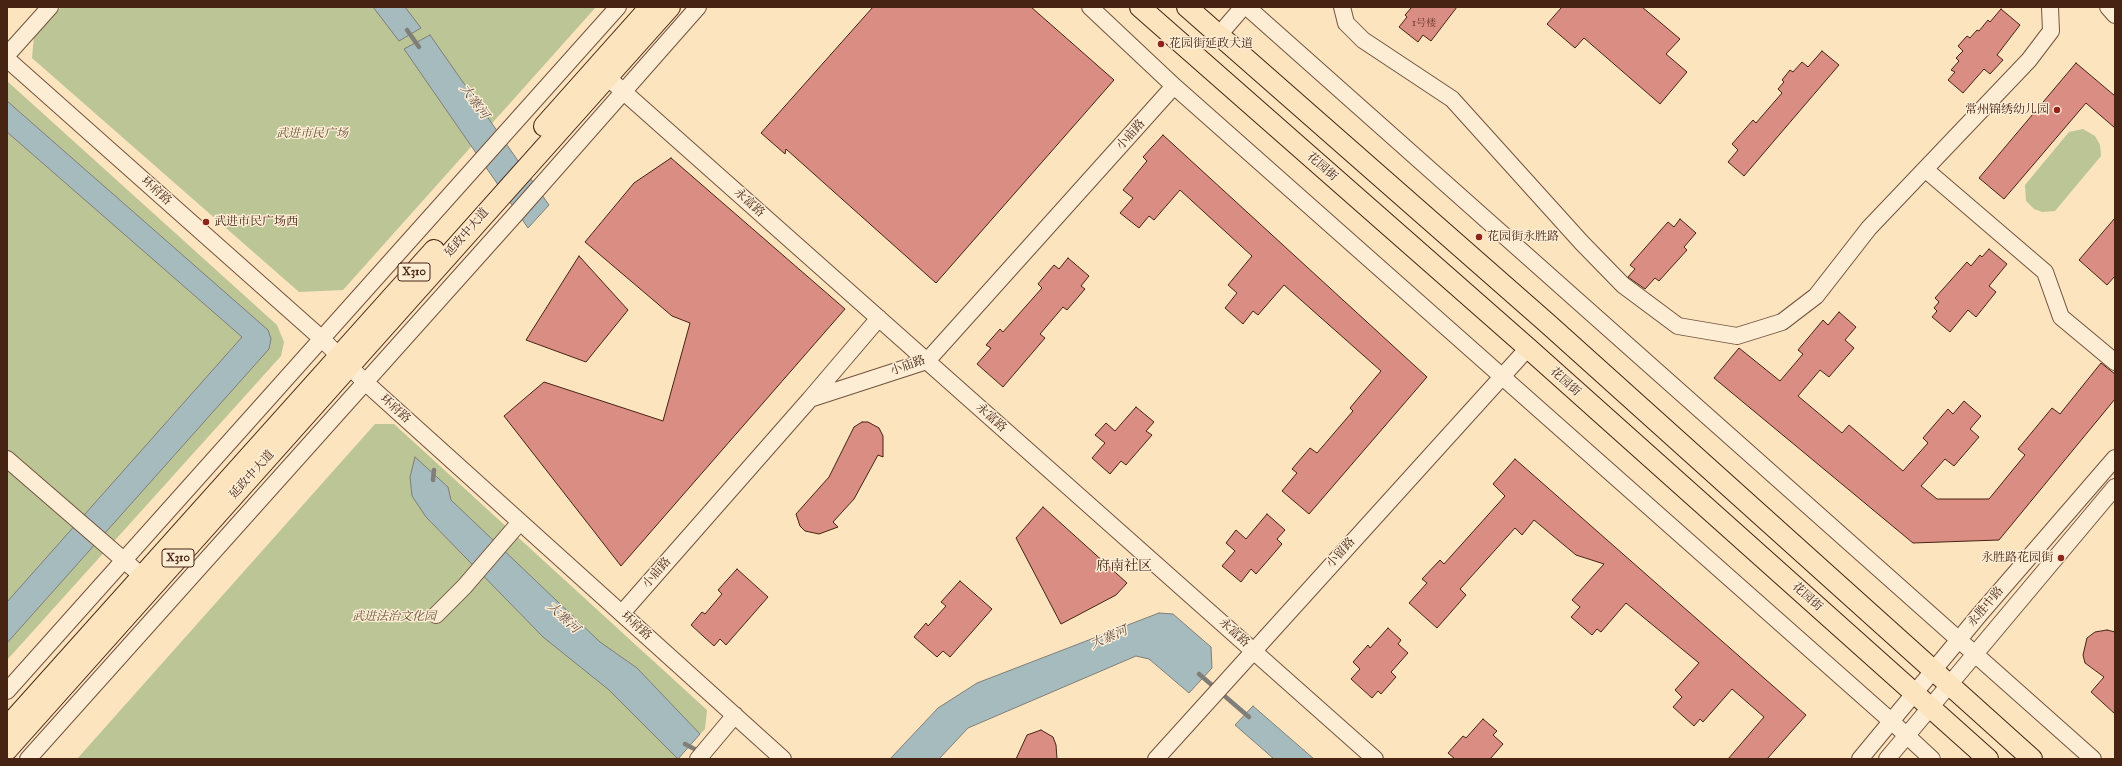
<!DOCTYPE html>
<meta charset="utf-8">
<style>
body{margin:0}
#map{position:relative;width:2122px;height:766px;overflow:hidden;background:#fce4be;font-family:"IM FELL Great Primer",serif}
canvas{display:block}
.frame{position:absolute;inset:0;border:8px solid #462313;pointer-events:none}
</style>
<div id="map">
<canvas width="2122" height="766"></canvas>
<div class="frame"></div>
</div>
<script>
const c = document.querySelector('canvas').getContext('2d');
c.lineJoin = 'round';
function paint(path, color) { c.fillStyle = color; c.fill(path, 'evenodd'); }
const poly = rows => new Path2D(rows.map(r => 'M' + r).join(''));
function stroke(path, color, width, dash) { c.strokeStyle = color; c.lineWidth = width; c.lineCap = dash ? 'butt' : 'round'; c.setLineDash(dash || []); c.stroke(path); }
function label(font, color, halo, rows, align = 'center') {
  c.font = font + ' "IM FELL Great Primer","Noto Serif SC",serif'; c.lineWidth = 3; c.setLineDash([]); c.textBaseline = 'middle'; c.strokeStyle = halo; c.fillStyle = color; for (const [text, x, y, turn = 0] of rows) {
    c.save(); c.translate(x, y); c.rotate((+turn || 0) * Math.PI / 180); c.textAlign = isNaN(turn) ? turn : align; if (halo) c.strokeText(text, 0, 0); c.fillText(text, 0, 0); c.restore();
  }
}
paint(poly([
 [61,7,596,7,343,290,299,292,32,58,34,36],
 [7,81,277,325,284,342,281,356,7,660],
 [2083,129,2095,136,2100,145,2101,156,2055,211,2042,212,2034,209,2026,201,2025,185,2069,132],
 [375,424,394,424,707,710,705,729,676,759,77,759]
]), '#bbc595');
const water = poly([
 [373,7,405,7,421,28,399,41,373,7],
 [430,35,549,205,528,228,404,49,430,35],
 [7,101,268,330,271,339,269,349,7,643,7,602,242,337,7,132,7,101],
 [415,457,448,487,451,500,600,642,637,668,700,734,678,759,609,690,543,637,426,517,412,496,410,477,415,457],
 [1159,613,1173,614,1211,647,1212,668,1189,693,1149,659,1136,656,968,728,939,759,890,759,938,708,977,683,1159,613],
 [1253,706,1314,759,1274,759,1235,725,1253,706]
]);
paint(water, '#a6bbbd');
stroke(water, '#807e79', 1);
stroke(poly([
 [407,30,419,47],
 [433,480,434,470],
 [1199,674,1249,717],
 [685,744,700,752]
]), '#807e79', 4.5);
const building = poly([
 [873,7,1031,7,1114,80,936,283,786,149,785,154,761,133,873,7],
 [1412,7,1457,7,1431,41,1423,35,1418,42,1399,27,1407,17,1405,15,1412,7],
 [1562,7,1642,7,1680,39,1666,54,1687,72,1660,104,1584,38,1575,48,1547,24,1562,7],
 [2001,9,2020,25,1997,55,2003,60,1990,74,1984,69,1963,93,1948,80,1955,72,1951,70,1959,61,1956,58,1963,51,1958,46,1967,36,1970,38,1977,30,1979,31,1988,20,1990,22,2001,9],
 [1822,51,1839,65,1744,176,1728,162,1738,150,1732,144,1753,120,1756,123,1782,93,1778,89,1784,82,1782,80,1790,70,1793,72,1802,62,1808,67,1822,51],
 [2076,63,2115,96,2115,128,2086,103,2004,199,1979,178,2076,63],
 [1163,135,1427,377,1309,514,1282,491,1297,473,1292,469,1310,448,1317,453,1353,411,1350,408,1381,371,1284,285,1258,315,1253,311,1243,324,1225,308,1237,293,1228,285,1252,256,1180,190,1154,220,1149,216,1139,228,1120,213,1133,198,1123,190,1147,161,1143,157,1163,135],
 [671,158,845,309,621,566,504,416,544,382,663,421,690,323,672,316,585,242,634,183,671,158],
 [2115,218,2115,276,2107,285,2079,260,2115,218],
 [1680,219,1696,233,1684,247,1687,250,1659,281,1655,278,1645,289,1628,277,1635,269,1630,265,1668,222,1674,227,1680,219],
 [1989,249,2007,264,1989,286,1996,292,1976,317,1968,310,1950,332,1932,317,1937,311,1934,308,1939,302,1935,298,1967,262,1971,266,1980,255,1982,257,1989,249],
 [579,256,628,310,586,362,526,340,579,256],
 [1068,258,1089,276,1081,286,1085,289,1067,310,1063,307,1040,334,1045,338,1003,387,977,364,991,348,986,345,1000,329,1003,332,1042,288,1038,284,1054,265,1059,269,1068,258],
 [1839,312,1856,327,1845,340,1854,348,1829,377,1820,370,1798,396,1842,433,1849,425,1903,471,1928,443,1923,438,1948,409,1953,414,1964,401,1981,416,1970,429,1979,437,1954,466,1945,459,1921,486,1937,499,1989,499,2025,455,2018,449,2052,408,2060,414,2101,363,2115,374,2115,399,1999,540,1913,543,1714,378,1739,348,1780,381,1803,354,1798,350,1823,320,1828,325,1839,312],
 [1136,407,1154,422,1146,431,1152,435,1126,465,1121,461,1110,474,1092,458,1105,443,1095,435,1106,423,1115,431,1136,407],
 [862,422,868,422,879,428,883,436,883,457,878,455,854,499,833,522,838,527,819,534,805,531,800,526,796,514,829,477,854,427,862,422],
 [1515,459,1806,715,1767,759,1728,759,1764,717,1732,689,1703,722,1700,719,1694,726,1673,707,1682,697,1675,690,1699,663,1626,603,1601,632,1597,629,1592,635,1571,617,1580,607,1572,600,1604,564,1576,555,1534,520,1522,535,1515,528,1460,589,1466,595,1437,628,1409,603,1427,583,1422,579,1440,560,1444,564,1505,496,1493,484,1515,459],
 [1043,507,1127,583,1116,595,1061,624,1016,538,1043,507],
 [1267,514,1285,530,1277,539,1282,544,1256,574,1251,569,1241,582,1222,566,1235,551,1226,543,1236,530,1246,539,1267,514],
 [737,569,768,597,726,645,720,639,714,646,691,625,702,612,705,614,722,594,718,590,737,569],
 [960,581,992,609,950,657,943,651,937,657,914,637,926,623,928,626,946,606,941,602,960,581],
 [1388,628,1401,640,1398,644,1408,653,1391,672,1396,677,1381,694,1378,691,1372,698,1351,679,1360,669,1353,662,1368,645,1370,648,1388,628],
 [2107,630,2115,632,2115,714,2091,692,2104,677,2085,663,2083,655,2087,638,2095,632,2107,630],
 [1483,719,1497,731,1493,735,1503,744,1490,759,1455,759,1448,753,1463,736,1466,738,1483,719],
 [1041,730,1053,737,1056,745,1057,759,1016,759,1027,735,1041,730]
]);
paint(building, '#da8d83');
stroke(building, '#462313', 1);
const minor = poly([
 [1090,7,1174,86,1891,721,1932,759],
 [1247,7,2093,759],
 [1342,7,1346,23,1363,40,1452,99,1582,243,1623,285,1678,326,1737,336,1782,322,1816,296,1869,228,2029,60,2051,31,2050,7],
 [2108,7,2115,15],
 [1218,36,1243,7],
 [7,55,50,7],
 [7,59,321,338,365,382,783,759],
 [607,77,1375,759],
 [1926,170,2045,272,2061,317,2115,362],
 [810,399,879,318],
 [7,459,142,576],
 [622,613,810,399,927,361,1174,86],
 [436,615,464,587,520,522],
 [7,691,618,7],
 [28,759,514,216,698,7],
 [698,759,735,715],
 [1156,759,1528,348],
 [1860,759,1980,614,2115,458],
 [1887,759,2115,487]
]);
const major = poly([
 [1140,7,1528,348,1988,759],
 [1187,7,1547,323,2032,759],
 [544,126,650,7],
 [7,727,434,250],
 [7,750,670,7]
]);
stroke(minor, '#74533e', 18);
stroke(major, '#462313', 22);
stroke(minor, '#fdedd5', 16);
stroke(major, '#fce4be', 20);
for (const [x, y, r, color] of [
 [1161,44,4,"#8f2418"],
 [2057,110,4,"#8f2418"],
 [206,222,4,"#8f2418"],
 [1479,237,4,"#8f2418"],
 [2061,558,4,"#8f2418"]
]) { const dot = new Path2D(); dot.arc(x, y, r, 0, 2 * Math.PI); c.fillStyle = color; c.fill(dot); stroke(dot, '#fdedd5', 1.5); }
label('10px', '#6b3e2f', null, [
 ["1号楼",1424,24]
]);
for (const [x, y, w] of [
 [414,272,32],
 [178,558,32]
]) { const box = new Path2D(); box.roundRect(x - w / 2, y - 9, w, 18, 3); c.fillStyle = '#fdedd5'; c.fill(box); stroke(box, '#462313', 1); }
label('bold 11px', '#462313', null, [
 ["X310",414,272],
 ["X310",178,558]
]);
label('12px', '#462313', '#fdedd5', [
 ["花园街延政大道",1169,44],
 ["常州锦绣幼儿园",2049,110,"right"],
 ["武进市民广场西",214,222],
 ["花园街永胜路",1487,237],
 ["永胜路花园街",2053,558,"right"]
], 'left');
label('italic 12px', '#634c34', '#fdedd5', [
 ["武进市民广场",312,134],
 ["武进法治文化园",394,617]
]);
label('12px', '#462313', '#fdedd5', [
 ["小庙路",1131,135,-48],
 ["花园街",1322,167,41],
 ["环府路",156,191,42],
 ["永富路",749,203,42],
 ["延政中大道",467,233,-49],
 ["小庙路",908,366,-20],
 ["花园街",1565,382,42],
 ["环府路",395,409,42],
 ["永富路",991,418,42],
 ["延政中大道",252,475,-48],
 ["小留路",1341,553,-48],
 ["小庙路",657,573,-49],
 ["花园街",1807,597,42],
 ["永胜中路",1986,607,-50],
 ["环府路",636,626,42],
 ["永富路",1234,633,42]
]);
label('italic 13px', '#635146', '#fdedd5', [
 ["大寨河",474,102,54],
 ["大寨河",563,618,43],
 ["大寨河",1109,638,-23]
]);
label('14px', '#462313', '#fdedd5', [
 ["府南社区",1124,567]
]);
</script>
